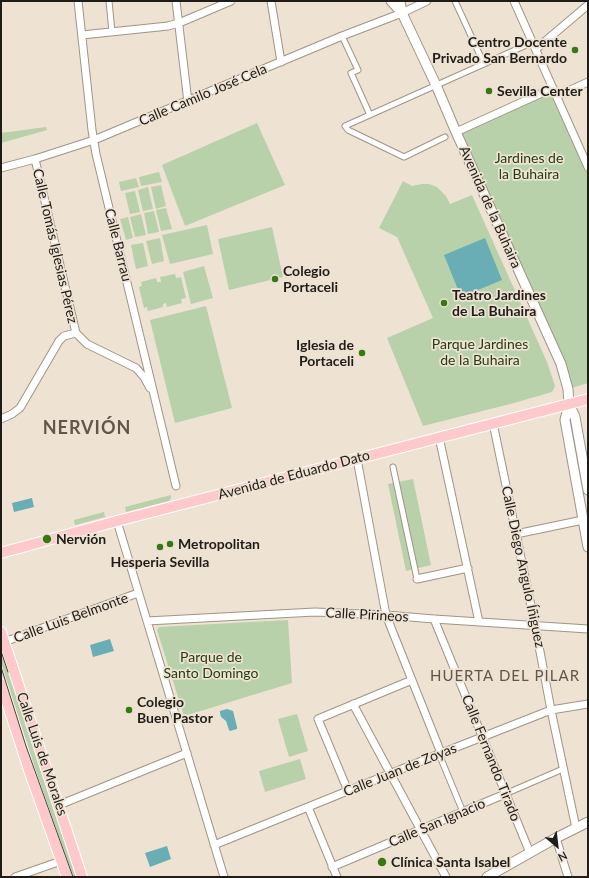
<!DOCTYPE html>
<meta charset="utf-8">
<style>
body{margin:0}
#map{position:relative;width:589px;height:878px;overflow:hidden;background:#eee2d3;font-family:Lato,sans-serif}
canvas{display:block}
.frame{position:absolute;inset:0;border:2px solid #201c17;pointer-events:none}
.north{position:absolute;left:537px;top:826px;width:40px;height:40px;-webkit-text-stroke:3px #eee2d3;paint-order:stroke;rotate:152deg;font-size:11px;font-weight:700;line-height:16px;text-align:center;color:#201c17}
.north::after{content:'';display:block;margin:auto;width:14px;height:18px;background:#201c17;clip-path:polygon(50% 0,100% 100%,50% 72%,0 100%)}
</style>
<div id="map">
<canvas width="589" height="878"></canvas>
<div class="frame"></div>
<div class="north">N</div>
</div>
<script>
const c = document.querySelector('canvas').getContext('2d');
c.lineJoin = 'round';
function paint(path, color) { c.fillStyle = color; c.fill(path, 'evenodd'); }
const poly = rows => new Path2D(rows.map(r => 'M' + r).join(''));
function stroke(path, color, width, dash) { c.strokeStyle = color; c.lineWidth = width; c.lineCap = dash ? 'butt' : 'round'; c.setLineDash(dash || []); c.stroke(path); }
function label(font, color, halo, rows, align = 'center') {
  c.font = font + ' Lato,sans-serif'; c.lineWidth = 3.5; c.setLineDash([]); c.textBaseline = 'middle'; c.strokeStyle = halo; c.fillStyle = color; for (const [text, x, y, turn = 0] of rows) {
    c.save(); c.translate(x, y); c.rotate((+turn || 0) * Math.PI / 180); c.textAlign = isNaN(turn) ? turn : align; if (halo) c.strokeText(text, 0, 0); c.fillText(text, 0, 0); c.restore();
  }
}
paint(poly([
 [553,88,588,167,588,383,568,389,456,132],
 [257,123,285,185,185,226,162,165],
 [46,127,47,130,1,143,1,133],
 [159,172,162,182,141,186,139,177],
 [136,178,139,187,121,191,119,182],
 [403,181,412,186,422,184,429,184,437,187,446,196,450,204,472,195,547,362,555,386,552,392,514,403,423,426,387,338,433,318,397,237,379,228],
 [161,185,166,206,156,209,151,187],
 [148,187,153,209,143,211,138,190],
 [135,191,140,212,130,214,125,193],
 [166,208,172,229,161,231,156,210],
 [154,211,159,232,148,234,144,213],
 [141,214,146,235,135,237,130,217],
 [128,217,133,238,126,240,120,219],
 [207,225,213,254,170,264,162,235],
 [272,227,283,277,229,290,218,239],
 [160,238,164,261,152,264,146,241],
 [143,243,148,266,136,269,131,245],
 [204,266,213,298,191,304,183,272],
 [175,274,176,278,181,277,186,298,181,299,182,303,167,307,166,303,163,304,163,307,148,311,147,307,144,308,139,287,142,286,141,282,156,278,157,282,161,282,160,277],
 [206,306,232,408,175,423,150,320],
 [413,479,431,565,406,571,388,484],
 [171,495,171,498,169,501,126,512,125,507],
 [104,512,105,517,75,525,74,520],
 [288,620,292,683,184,716,157,630,159,627],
 [1,647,41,772,78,877,73,877,37,774,1,662],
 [297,714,308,751,289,757,278,719],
 [300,759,306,779,265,792,259,771]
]), '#b8d1aa');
paint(poly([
 [485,238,502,280,461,297,444,255],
 [32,498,34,507,14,512,12,503],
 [110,639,114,651,93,657,90,645],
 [227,709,233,711,237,727,237,729,230,731,229,730,226,721,221,717,220,713,220,711],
 [167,846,171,859,150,867,145,853]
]), '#69adb5');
const pedestrian = poly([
 [109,1,112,32],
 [455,1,484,64],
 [342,36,358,70,351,73,370,115],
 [445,137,404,157,348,130,345,126,533,42],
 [393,467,417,579],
 [439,754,463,812],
 [505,794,563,769]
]);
const minor = poly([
 [78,1,92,130,96,154,176,486],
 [176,1,188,102],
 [271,1,281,62],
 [514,1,588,167],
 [82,35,168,26,179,23,231,1],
 [536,49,588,5],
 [557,96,588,82],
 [456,132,553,88],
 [35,159,76,333,87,344,136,368,144,377,150,388],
 [1,168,35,159,94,140,342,36,402,13,427,1],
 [1,419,12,414,20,408,59,341,64,336,76,333],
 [493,423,535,625,551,710,576,828],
 [439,437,479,622],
 [357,459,386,615,441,753],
 [117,521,224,877],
 [516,534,583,520],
 [417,579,468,568],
 [434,619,530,853],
 [147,621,315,612,386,615,434,619,588,629],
 [4,642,138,593],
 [353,704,446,877],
 [348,791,318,719,412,680],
 [59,805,187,753],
 [308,807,337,877],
 [556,838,568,877],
 [214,845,439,754,551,710,588,704],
 [332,867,505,794],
 [15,877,61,861]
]);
const secondary = poly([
 [391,1,402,13],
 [400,1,402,13,436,85,456,132,561,364,568,389,569,404,565,420,588,547],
 [569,404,575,417,588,490],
 [487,877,556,838,588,822]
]);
const primary = poly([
 [1,553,117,521,588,399],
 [1,632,82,877],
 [1,684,29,770,67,877]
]);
stroke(pedestrian, '#9f9486', 7);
stroke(minor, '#9f9486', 9);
stroke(secondary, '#9f9486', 11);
stroke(primary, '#fff', 12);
stroke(pedestrian, '#fff', 5);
stroke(minor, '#fff', 7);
stroke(secondary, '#fff', 9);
stroke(primary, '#fec9cb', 10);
stroke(poly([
 [1,651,8,672],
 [1,667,26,746,73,877]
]), '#464039', 1);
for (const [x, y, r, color] of [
 [575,50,4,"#387713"],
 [489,91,4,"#387713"],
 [275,279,4,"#387713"],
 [444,303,4,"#387713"],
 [362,353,4,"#387713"],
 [47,539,5,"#387713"],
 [170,544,4,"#387713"],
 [160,547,4,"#387713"],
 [129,710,4,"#387713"],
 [382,862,5,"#387713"]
]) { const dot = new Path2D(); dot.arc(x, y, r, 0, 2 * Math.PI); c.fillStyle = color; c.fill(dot); stroke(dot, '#eee2d3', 1.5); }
label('bold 14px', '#201c17', '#eee2d3', [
 ["Centro Docente",567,42,"right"],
 ["Privado San Bernardo",567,58,"right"],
 ["Sevilla Center",497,91],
 ["Colegio",283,271],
 ["Portaceli",283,287],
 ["Teatro Jardines",452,295],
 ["de La Buhaira",452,311],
 ["Iglesia de",354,345,"right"],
 ["Portaceli",354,361,"right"],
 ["Nervión",56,539],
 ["Metropolitan",178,544],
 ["Hesperia Sevilla",160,562,"center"],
 ["Colegio",137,702],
 ["Buen Pastor",137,718],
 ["Clínica Santa Isabel",391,862]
], 'left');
label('14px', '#201c17', '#eee2d3', [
 ["Calle Camilo José Cela",203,95,-23],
 ["Avenida de la Buhaira",490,207,66],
 ["Calle Barrau",118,245,76],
 ["Calle Tomás Iglesias Pérez",55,246,77],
 ["Avenida de Eduardo Dato",294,475,-15],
 ["Calle Diego Angulo Íñiguez",523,567,78],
 ["Calle Pirineos",367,615,3],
 ["Calle Luis Belmonte",71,618,-20],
 ["Calle Luis de Morales",42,754,71],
 ["Calle Fernando Tirado",491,758,68],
 ["Calle Juan de Zoyas",400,770,-22],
 ["Calle San Ignacio",437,823,-23]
]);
label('14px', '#223e0f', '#eee2d3', [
 ["Jardines de",529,158],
 ["la Buhaira",529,174],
 ["Parque Jardines",480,344],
 ["de la Buhaira",480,360],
 ["Parque de",211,657],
 ["Santo Domingo",211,673]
]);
c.letterSpacing = '1px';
label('15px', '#605649', '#eee2d3', [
 ["HUERTA DEL PILAR",505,676]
]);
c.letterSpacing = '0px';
c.letterSpacing = '1px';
label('bold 18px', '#605649', '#eee2d3', [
 ["NERVIÓN",87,428]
]);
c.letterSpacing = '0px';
</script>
